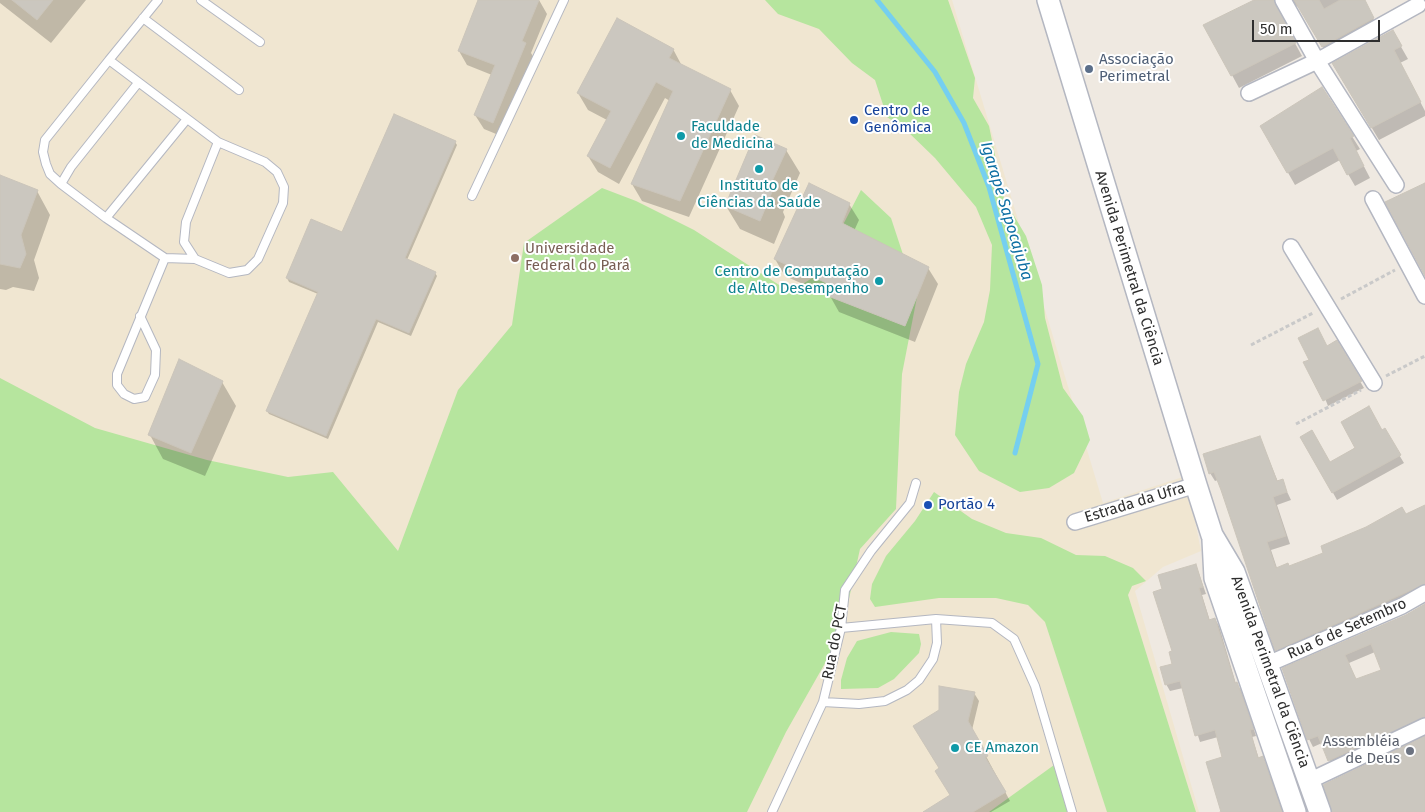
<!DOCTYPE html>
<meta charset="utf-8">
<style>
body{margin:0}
#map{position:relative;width:1425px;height:812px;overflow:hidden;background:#efe9e1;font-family:"Fira Sans",sans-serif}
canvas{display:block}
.scale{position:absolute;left:1252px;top:20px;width:128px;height:22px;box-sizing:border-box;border:2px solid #2e2e2e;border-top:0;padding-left:6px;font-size:15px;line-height:18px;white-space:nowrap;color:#2e2e2e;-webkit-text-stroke:4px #fff;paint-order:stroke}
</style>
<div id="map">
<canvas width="1425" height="812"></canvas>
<div class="scale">50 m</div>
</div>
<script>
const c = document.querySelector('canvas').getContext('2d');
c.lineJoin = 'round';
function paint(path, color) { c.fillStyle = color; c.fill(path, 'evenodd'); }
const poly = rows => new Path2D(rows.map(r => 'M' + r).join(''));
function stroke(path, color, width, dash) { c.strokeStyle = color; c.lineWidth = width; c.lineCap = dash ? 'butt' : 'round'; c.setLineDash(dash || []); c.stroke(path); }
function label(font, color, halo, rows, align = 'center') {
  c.font = font + ' "Fira Sans",sans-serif'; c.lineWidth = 4; c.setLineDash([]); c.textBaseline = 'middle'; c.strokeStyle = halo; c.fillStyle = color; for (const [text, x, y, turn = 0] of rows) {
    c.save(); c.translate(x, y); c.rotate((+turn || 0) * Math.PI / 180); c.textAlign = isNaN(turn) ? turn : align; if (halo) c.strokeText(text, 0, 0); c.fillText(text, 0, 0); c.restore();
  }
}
paint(poly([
 [0,0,952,0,1103,503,1186,476,1201,551,1163,567,1135,591,1199,812,0,812]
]), '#f0e6d1');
paint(poly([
 [765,0,948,0,975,78,973,98,989,126,1004,199,1026,236,1042,285,1045,318,1063,388,1083,416,1090,440,1074,473,1049,488,1020,492,979,471,955,435,959,392,966,364,984,322,990,290,992,245,976,207,935,158,906,130,887,117,875,80,852,63,819,29,778,14],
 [602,188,636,201,694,230,790,292,817,275,861,190,891,218,917,297,902,374,896,509,860,549,841,635,786,732,747,812,0,812,0,378,95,428,207,460,288,477,333,472,398,551,458,390,512,325,524,243],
 [934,492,972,519,1006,533,1041,538,1076,555,1105,556,1133,568,1146,581,1132,586,1128,595,1196,812,1107,812,1045,622,1028,605,996,598,939,598,875,607,870,599,872,584,886,556,915,521],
 [891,632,919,634,921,644,919,653,894,679,878,688,841,689,841,680,847,658,857,641],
 [1061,760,1074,812,989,812]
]), '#b6e59e');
paint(poly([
 [0,0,86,0,51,43,0,3],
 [479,0,539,0,547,14,531,53,534,58,501,136,484,129,475,115,492,75,467,65,459,51],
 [1258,0,1363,0,1380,31,1330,59,1300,8,1292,3,1281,9,1281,18,1302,56,1239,88,1205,25],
 [1392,31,1408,59,1400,63,1425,111,1425,116,1379,140,1334,64],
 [673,49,682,66,730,90,739,106,689,217,642,201,632,184,670,101,665,98,619,184,598,172,588,156,607,120,588,110,578,93],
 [1322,89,1360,149,1356,151,1370,178,1355,186,1340,160,1295,185,1262,127],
 [455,142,457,145,407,260,435,273,437,276,411,336,378,322,328,439,269,414,267,411,318,294,289,282,287,278],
 [786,150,800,173,783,212,785,217,774,244,740,229,726,206],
 [0,177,37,191,50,215,34,260,39,278,34,291,13,287,6,290,0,289],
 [849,204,859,220,854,231,928,268,938,284,915,342,839,312,830,296,785,276,775,259],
 [1336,341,1364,388,1328,406,1310,360],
 [222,382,236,406,205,476,163,459,150,435],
 [1384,430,1404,463,1337,500,1302,437,1330,463],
 [1260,438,1278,482,1282,481,1291,500,1277,505,1290,544,1271,550,1277,568,1289,567,1325,553,1425,506,1425,593,1281,658,1218,480,1215,481,1210,473],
 [1196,565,1206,594,1202,595,1210,621,1215,619,1219,626,1236,684,1241,690,1256,736,1252,737,1259,759,1262,758,1266,765,1284,812,1219,812,1222,811,1224,757,1218,737,1200,742,1183,688,1170,691,1166,684,1173,665,1173,652,1163,590],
 [1425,605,1425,726,1334,769,1322,743,1313,747,1309,739,1283,669,1407,615],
 [1375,652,1382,670,1356,680,1349,663],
 [974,693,979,701,972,730,1010,801,991,812,926,812,952,796,940,769]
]), '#0003');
stroke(poly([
 [877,0,935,72,964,123,989,187,1038,364,1015,453]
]), '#75cff0', 5);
const building = poly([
 [12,0,53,0,37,20,12,0],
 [478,0,539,0,522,41,526,43,493,123,474,115,495,65,458,51,478,0],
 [1254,0,1274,0,1296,43,1231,76,1203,25,1254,0],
 [1294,0,1319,0,1324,9,1340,0,1365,0,1374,18,1322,47,1294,0],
 [617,18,674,49,669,58,731,89,680,201,631,184,673,91,656,82,610,168,587,156,611,111,577,93,617,18],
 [1393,30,1402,46,1394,50,1421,102,1371,128,1332,63,1393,30],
 [1322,87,1354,136,1350,138,1364,166,1347,175,1333,148,1287,173,1260,126,1322,87],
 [394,114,456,141,405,258,436,272,409,333,376,319,326,436,266,411,318,292,286,278,311,219,342,232,394,114],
 [755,135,787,149,768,190,772,192,760,221,725,206,755,135],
 [0,175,38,190,21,235,26,254,20,268,0,264,0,175],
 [809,183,850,203,842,223,929,267,905,326,828,296,833,286,774,259,809,183],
 [1425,183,1425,276,1385,202,1425,183],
 [1318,328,1327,346,1337,340,1362,381,1323,401,1303,362,1309,360,1298,338,1318,328],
 [179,359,223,381,191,453,148,435,179,359],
 [1369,406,1382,430,1385,428,1401,455,1332,493,1300,437,1312,430,1330,462,1355,448,1341,422,1369,406],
 [1260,436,1277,481,1283,479,1287,492,1273,497,1286,536,1267,542,1276,568,1288,563,1289,566,1323,553,1321,546,1366,527,1402,507,1406,514,1425,505,1425,584,1275,651,1221,490,1214,472,1209,474,1203,454,1260,436],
 [1196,564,1203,587,1199,588,1209,620,1215,618,1235,683,1237,682,1254,729,1250,730,1258,758,1263,756,1282,812,1221,812,1206,762,1222,757,1215,730,1195,736,1180,681,1165,685,1160,667,1172,664,1169,652,1172,651,1153,592,1162,589,1158,575,1196,564],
 [1425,604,1425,717,1328,761,1318,736,1307,740,1282,668,1406,615,1425,604],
 [1371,644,1381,670,1356,679,1345,655,1371,644],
 [939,686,975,692,968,721,988,756,985,757,1006,792,973,812,923,812,950,795,935,771,939,768,913,726,939,710,939,686],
 [1425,736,1425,812,1332,812,1323,785,1425,736]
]);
paint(building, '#cbc7bf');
stroke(building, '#cbc5ba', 1);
const lane = poly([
 [158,0,109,60,218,142,265,162,277,172,284,187,283,203,258,259,247,270,229,273,195,259,184,242,186,222,218,142],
 [201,0,260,42],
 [143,18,239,90],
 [187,119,106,218,165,258,195,259],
 [61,184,50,174,46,164,43,152,45,140,109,60],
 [472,196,564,0],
 [106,218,61,184,71,167,138,83],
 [140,316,156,350,155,375,145,397,134,399,124,394,117,385,117,374,165,258],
 [841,628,936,619,992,623,1014,639,1035,686,1072,812],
 [823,702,859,704,885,701,907,690,919,680,933,659,937,643,936,619],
 [772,812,823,702,841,628,845,590,871,551,910,503,916,483]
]);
const street = poly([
 [1283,0,1317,61,1396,185],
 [1249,93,1317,61,1418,5],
 [1373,199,1425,296],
 [1291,247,1374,383],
 [1075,522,1196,485],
 [1268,664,1402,606,1425,593],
 [1309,781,1425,726]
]);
const secondary = poly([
 [1048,0,1196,485,1212,535,1234,572,1320,812],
 [1213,540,1215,578,1295,812]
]);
stroke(lane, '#b4b7c1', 10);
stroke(street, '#b4b7c1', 18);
stroke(secondary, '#b4b7c1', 24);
stroke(poly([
 [1341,299,1395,270],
 [1251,345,1313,313],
 [1386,376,1425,356],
 [1296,424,1361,390]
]), '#c9c9c9', 3, [4, 2.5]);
stroke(lane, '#fff', 8);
stroke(street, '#fff', 15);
stroke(secondary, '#fff', 21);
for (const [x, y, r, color] of [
 [1089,69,5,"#5c6f8a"],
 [854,120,5,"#1a4fb4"],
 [681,136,5,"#0f9aa8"],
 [759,169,5,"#0f9aa8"],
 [515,258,5,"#8d6e63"],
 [879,281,5,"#0f9aa8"],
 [928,505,5,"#1a4fb4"],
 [955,748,5,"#0f9aa8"],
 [1410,751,5,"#6b7280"]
]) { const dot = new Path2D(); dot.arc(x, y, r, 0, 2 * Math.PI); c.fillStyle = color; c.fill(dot); stroke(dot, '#fff', 2); }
label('15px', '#4e5e75', '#fff', [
 ["Associação",1099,60],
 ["Perimetral",1099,77]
], 'left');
label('15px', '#164399', '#fff', [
 ["Centro de",864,111],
 ["Genômica",864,128],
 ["Portão 4",938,505]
], 'left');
label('15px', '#0d838f', '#fff', [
 ["Faculdade",691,127],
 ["de Medicina",691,144],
 ["Instituto de",759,186,"center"],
 ["Ciências da Saúde",759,203,"center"],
 ["Centro de Computação",869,272,"right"],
 ["de Alto Desempenho",869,289,"right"],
 ["CE Amazon",965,748]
], 'left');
label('15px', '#785e54', '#fff', [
 ["Universidade",525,249],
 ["Federal do Pará",525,266]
], 'left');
label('15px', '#2e2e2e', '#fff', [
 ["Avenida Perimetral da Ciência",1129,268,73],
 ["Estrada da Ufra",1135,503,-17],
 ["Rua 6 de Setembro",1347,629,-24],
 ["Rua do PCT",835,642,-79],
 ["Avenida Perimetral da Ciência",1270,672,70]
]);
label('15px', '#5b616d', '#fff', [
 ["Assembléia",1400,742],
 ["de Deus",1400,759]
], 'right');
label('italic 16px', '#0d6fa3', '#fff', [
 ["Igarapé Sapocajuba",1006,211,73]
]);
</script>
